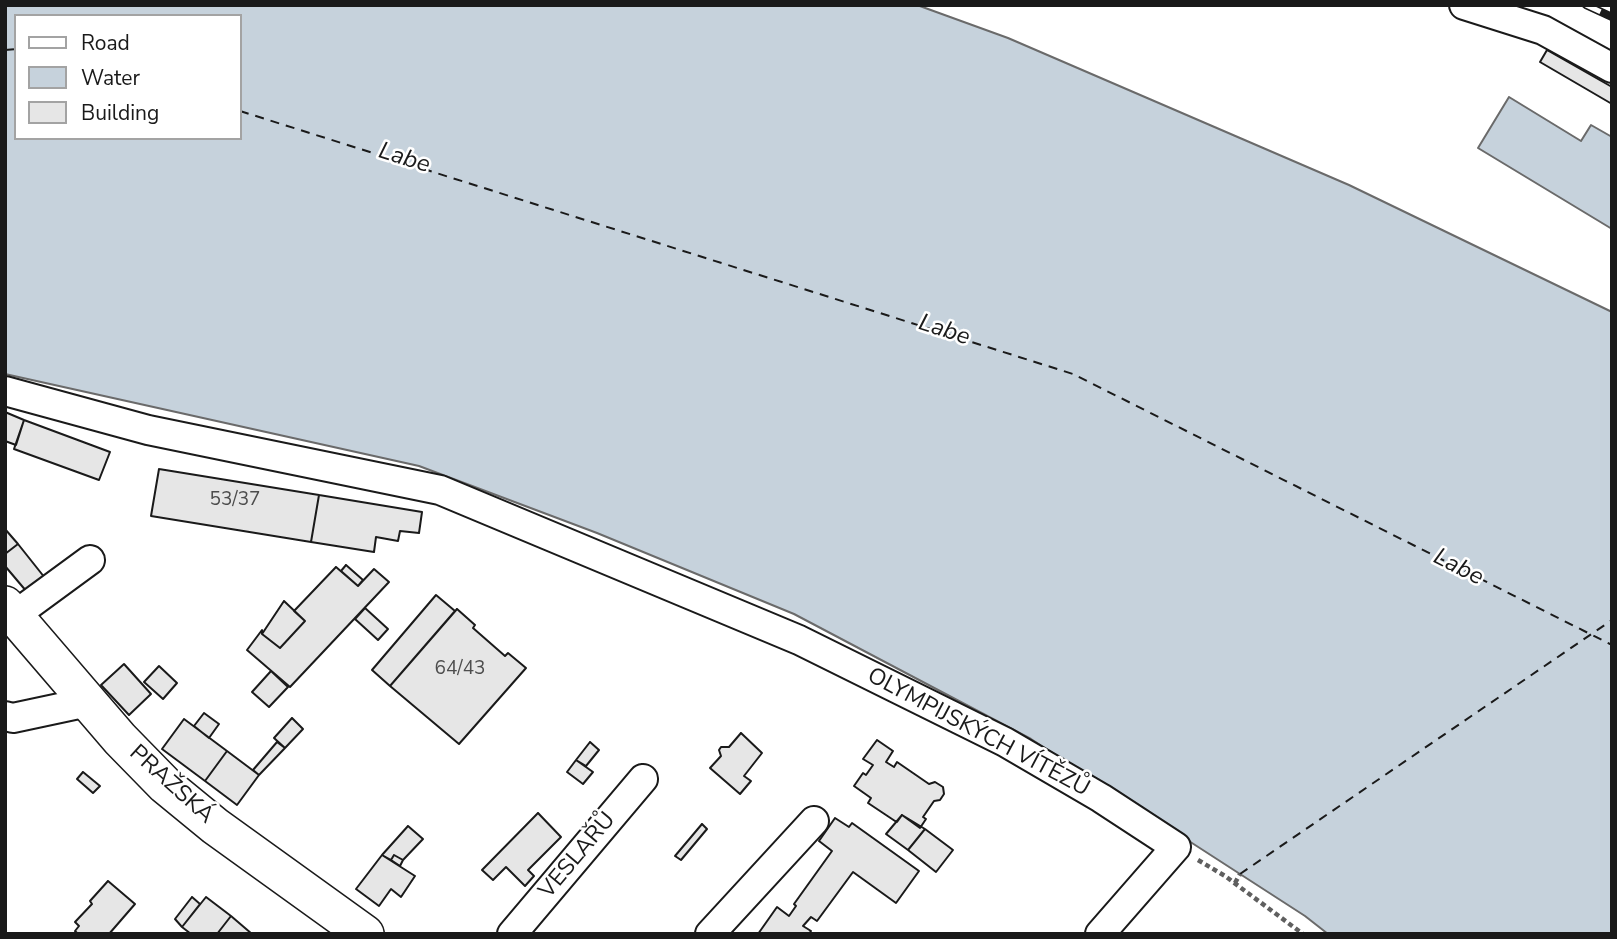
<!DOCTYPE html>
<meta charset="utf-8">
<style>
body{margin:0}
#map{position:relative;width:1617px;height:939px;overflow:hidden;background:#fff;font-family:"Nunito Sans",sans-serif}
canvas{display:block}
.frame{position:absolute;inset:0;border:7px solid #1a1a1a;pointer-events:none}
.legend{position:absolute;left:14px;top:14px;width:228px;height:126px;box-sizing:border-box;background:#fff;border:2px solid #a3a3a3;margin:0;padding:9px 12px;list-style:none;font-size:21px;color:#1a1a1a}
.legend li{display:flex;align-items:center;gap:14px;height:35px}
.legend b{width:35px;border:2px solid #a3a3a3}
</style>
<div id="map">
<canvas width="1617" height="939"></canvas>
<div class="frame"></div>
<ul class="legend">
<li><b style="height:9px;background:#fff"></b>Road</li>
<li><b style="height:19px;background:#c6d2dc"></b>Water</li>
<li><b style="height:19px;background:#e6e6e6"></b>Building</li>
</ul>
</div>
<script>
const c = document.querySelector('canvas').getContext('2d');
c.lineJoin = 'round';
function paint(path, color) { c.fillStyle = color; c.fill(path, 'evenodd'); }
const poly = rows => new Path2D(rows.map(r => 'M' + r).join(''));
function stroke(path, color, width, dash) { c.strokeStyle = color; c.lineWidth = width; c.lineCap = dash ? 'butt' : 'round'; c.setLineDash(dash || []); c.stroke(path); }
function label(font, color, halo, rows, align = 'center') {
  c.font = font + ' "Nunito Sans",sans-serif'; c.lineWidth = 5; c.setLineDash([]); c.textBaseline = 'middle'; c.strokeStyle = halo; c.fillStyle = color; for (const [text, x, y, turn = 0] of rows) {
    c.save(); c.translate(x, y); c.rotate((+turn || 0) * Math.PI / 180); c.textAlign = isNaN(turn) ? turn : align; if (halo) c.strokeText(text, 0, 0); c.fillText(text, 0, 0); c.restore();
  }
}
const water = poly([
 [5,5,917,5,1008,38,1349,185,1612,312,1612,934,1328,934,1305,916,1031,739,794,614,597,533,419,466,5,374,5,5],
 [16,16,240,16,240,138,16,138,16,16],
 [1509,97,1581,141,1591,125,1612,137,1612,229,1478,148,1509,97]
]);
paint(water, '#c6d2dc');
stroke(water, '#6a6a6a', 2);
stroke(poly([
 [5,50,16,49],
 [240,111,1073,374,1612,645],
 [1240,874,1612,620]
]), '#1a1a1a', 2, [9, 7]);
const building = poly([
 [1547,50,1612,87,1612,104,1540,62,1547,50],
 [5,412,24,420,16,445,5,441,5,412],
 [24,420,110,452,99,480,14,449,24,420],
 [159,469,319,495,311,542,151,516,159,469],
 [319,495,422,512,419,533,400,531,398,541,376,537,374,552,311,542,319,495],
 [5,529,18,544,5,554,5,529],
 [18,544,45,578,27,592,5,566,5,554,18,544],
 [346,565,363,580,358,586,341,571,346,565],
 [336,567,358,586,374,569,389,582,290,687,247,650,262,630,262,634,280,648,305,621,294,611,336,567],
 [436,595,455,611,390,686,372,670,436,595],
 [284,601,305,621,280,648,262,634,284,601],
 [365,608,388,629,378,640,355,619,365,608],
 [457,609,475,625,473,628,505,656,508,653,526,668,459,744,390,686,457,609],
 [124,664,151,694,129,715,101,685,124,664],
 [159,666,177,683,163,699,144,682,159,666],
 [271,671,288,687,269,707,252,692,271,671],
 [204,713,219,724,209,738,194,726,204,713],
 [292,718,303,729,285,748,274,738,292,718],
 [184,719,227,751,205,781,162,749,184,719],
 [741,733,762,753,744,776,751,781,740,794,710,768,721,756,719,750,721,747,729,747,741,733],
 [877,740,893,751,886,762,894,767,897,762,929,784,935,782,943,787,944,794,940,800,934,801,923,817,926,819,920,828,902,815,897,822,895,821,868,803,871,798,854,786,863,773,866,775,873,765,863,759,877,740],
 [277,742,285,748,259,775,253,770,277,742],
 [590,742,599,750,586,766,576,760,590,742],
 [227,751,259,775,237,805,205,781,227,751],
 [576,760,593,772,583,784,567,772,576,760],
 [83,772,100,786,93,793,77,779,83,772],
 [538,813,561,837,528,870,534,876,525,886,506,867,493,880,482,870,538,813],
 [902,815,925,829,908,850,886,834,902,815],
 [835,818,849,827,852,823,919,871,896,903,853,872,817,921,811,917,803,926,811,931,809,934,758,934,777,907,789,916,796,906,794,904,832,851,819,841,835,818],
 [702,824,707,829,681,860,675,856,702,824],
 [408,826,423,839,403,860,394,855,391,860,382,855,408,826],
 [925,829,953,850,936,872,908,850,925,829],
 [382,855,415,876,401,897,391,889,379,906,356,889,382,855],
 [394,855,403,860,400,866,391,860,394,855],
 [108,881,135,904,109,934,78,934,75,931,79,926,75,922,92,904,90,901,108,881],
 [192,897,200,904,182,927,175,919,192,897],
 [206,897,231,916,217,934,191,934,182,927,206,897],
 [231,916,252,934,217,934,231,916]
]);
paint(building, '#e6e6e6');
stroke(building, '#1a1a1a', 2);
const minor = poly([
 [1464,5,1543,30,1612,68],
 [5,391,148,430,440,490,799,640,1005,742,1101,798,1176,847,1100,934],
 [15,615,90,560],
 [5,716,13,718,88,702],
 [512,934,643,779],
 [710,934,814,821]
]);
const major = poly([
 [5,605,120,739,165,785,215,826,365,934]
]);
stroke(minor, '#1a1a1a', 32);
stroke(major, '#1a1a1a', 40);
stroke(poly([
 [1198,860,1225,876,1303,934],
 [1235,883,1240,874]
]), '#5f5f5f', 4.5, [5, 3.5]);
stroke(minor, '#fff', 28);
stroke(major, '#fff', 37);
const rail = poly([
 [1586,5,1612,17]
]);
stroke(rail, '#1a1a1a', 8);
stroke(rail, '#fff', 5, [16]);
label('19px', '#4d4d4d', null, [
 ["53/37",235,500],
 ["64/43",460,669]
]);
label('23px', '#1a1a1a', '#fff', [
 ["OLYMPIJSKÝCH VÍTĚZŮ",978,733,28],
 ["PRAŽSKÁ",171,785,42],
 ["VESLAŘŮ",578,856,-50]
]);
label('italic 24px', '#1a1a1a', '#fff', [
 ["Labe",404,159,17],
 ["Labe",944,331,18],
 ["Labe",1458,568,27]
]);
</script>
